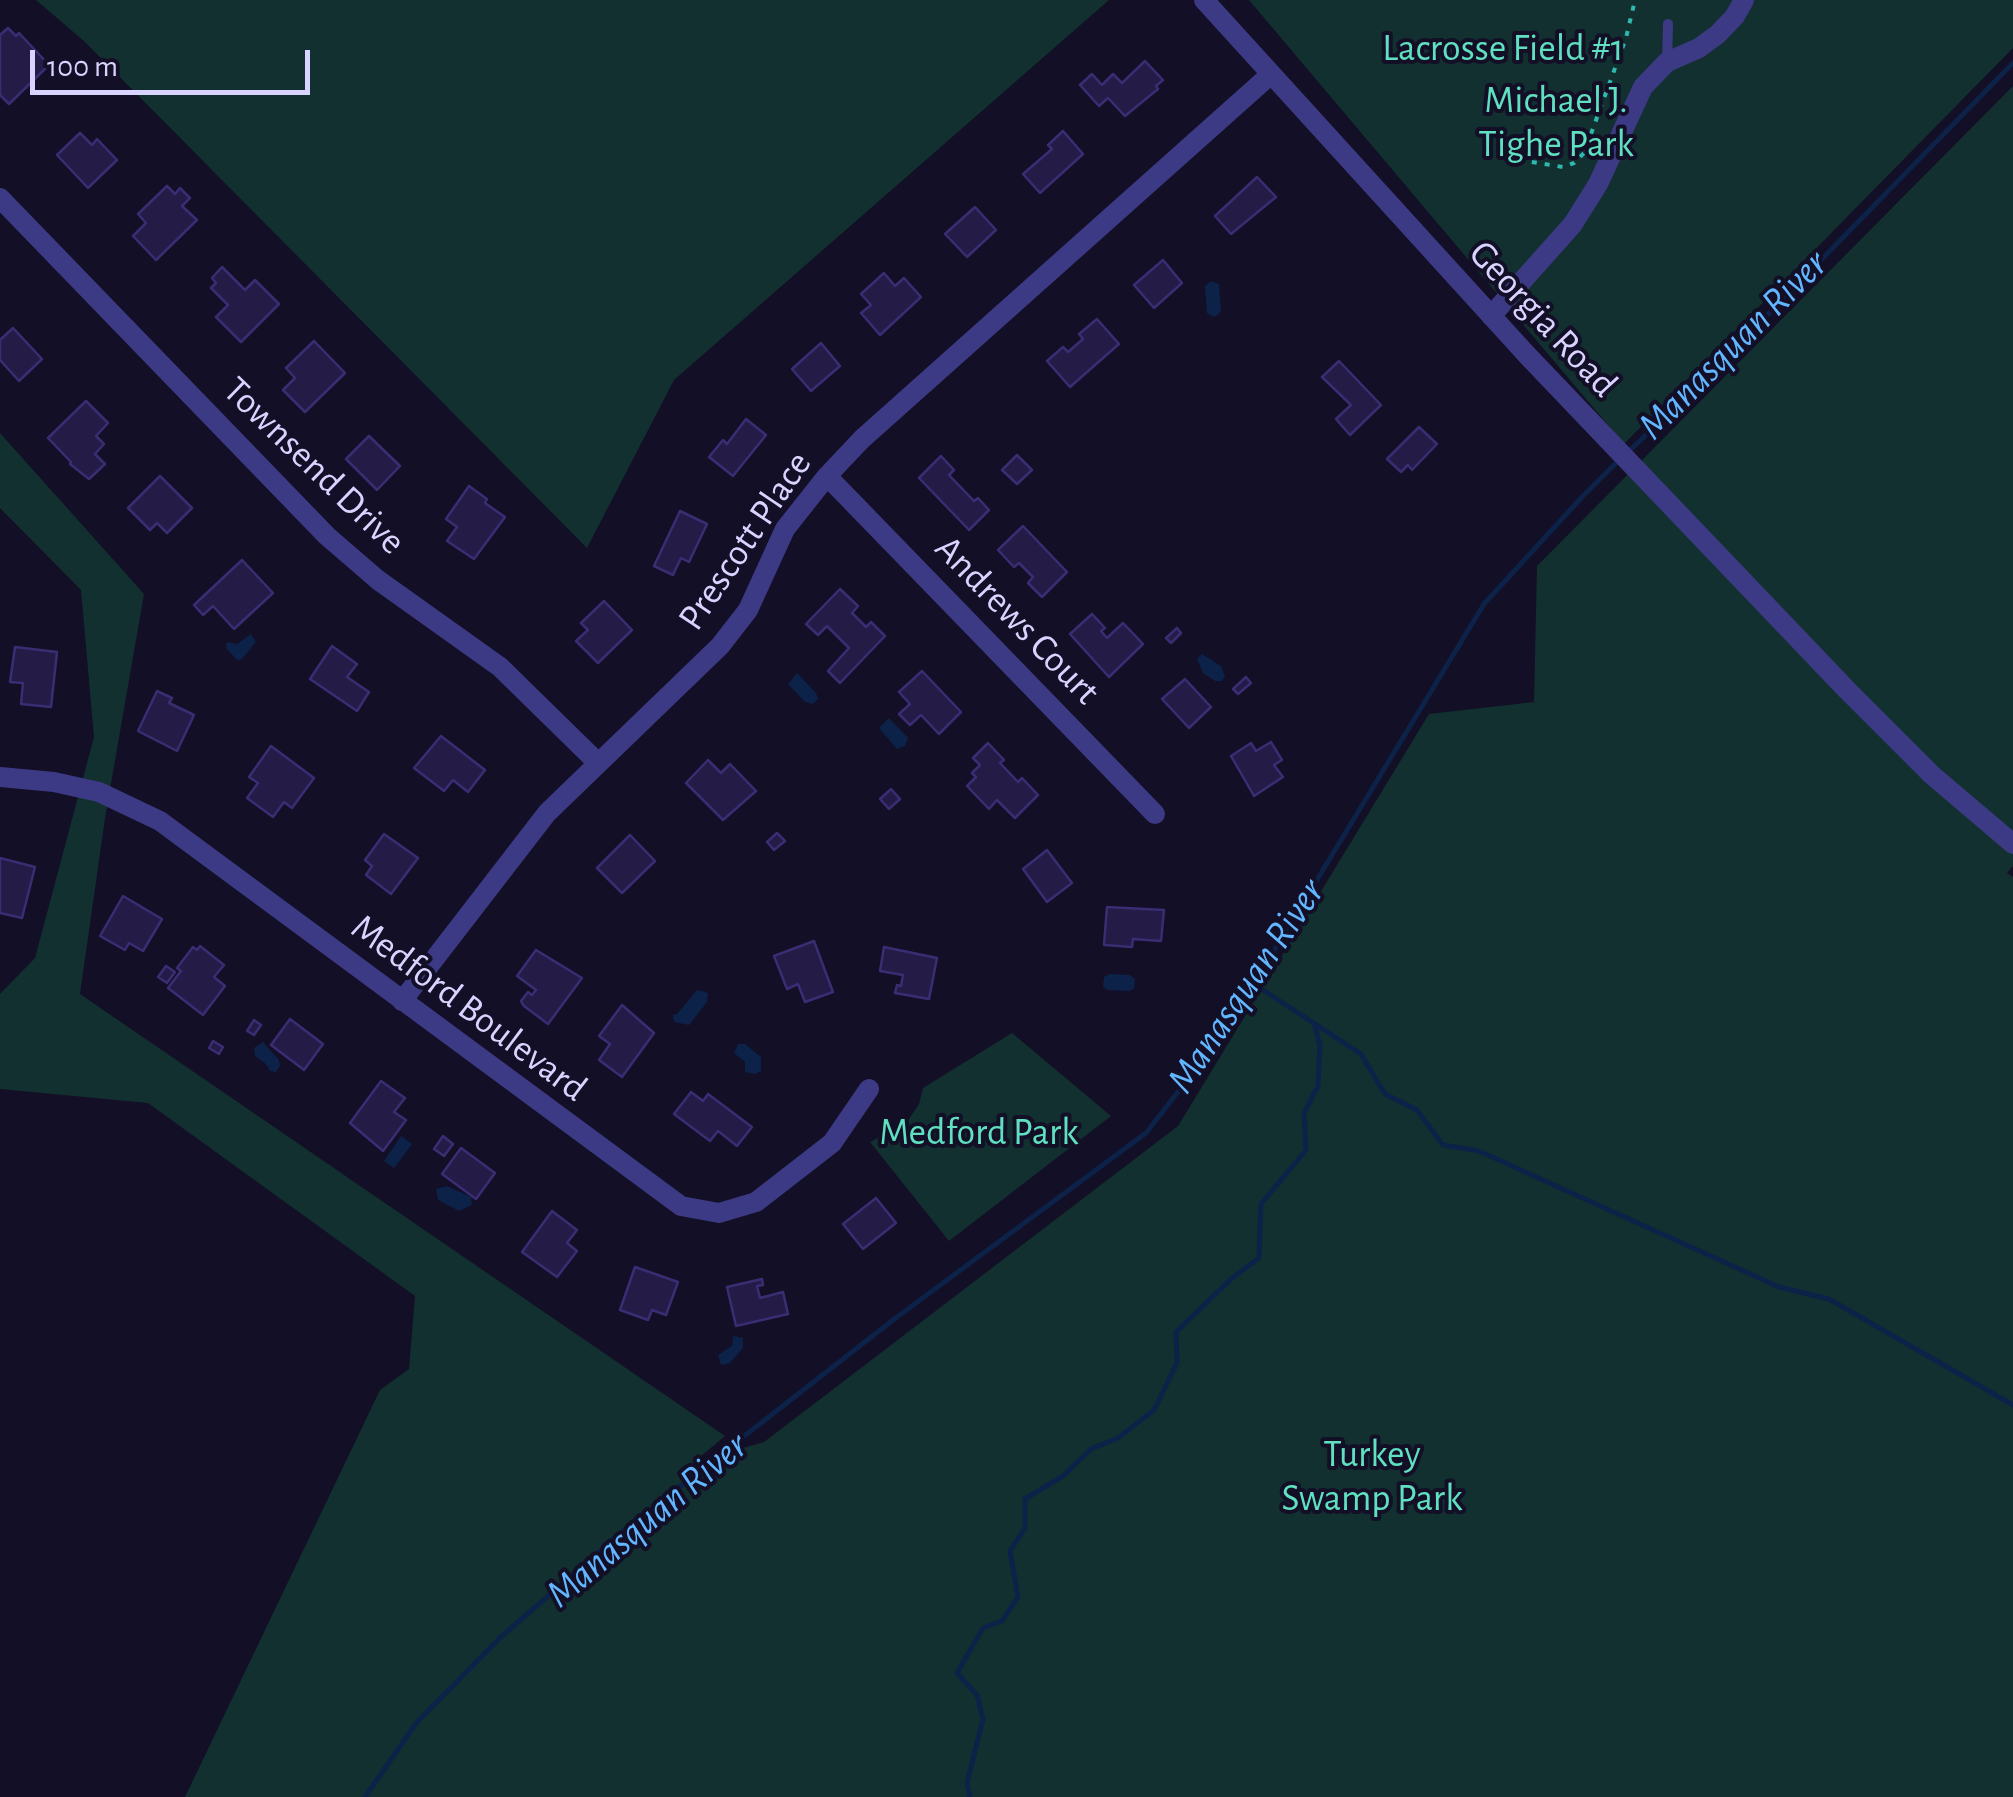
<!DOCTYPE html>
<style>
body{margin:0}
#map{position:relative;width:2013px;height:1797px;overflow:hidden;background:#130f26;font-family:"Alegreya Sans",sans-serif}
canvas{display:block}
.scale{position:absolute;left:30px;top:50px;width:280px;height:45px;box-sizing:border-box;border:5px solid #d9d4ff;border-top:0;padding-left:12px;font-size:30px;line-height:35px;white-space:nowrap;color:#d9d4ff;-webkit-text-stroke:8px #130f26;paint-order:stroke}
</style>
<div id="map">
<canvas width="2013" height="1797"></canvas>
<div class="scale">100 m</div>
</div>
<script>
const c = document.querySelector('canvas').getContext('2d');
c.lineJoin = 'round';
function paint(path, color) { c.fillStyle = color; c.fill(path, 'evenodd'); }
const poly = rows => new Path2D(rows.map(r => 'M' + r).join(''));
function stroke(path, color, width, dash) { c.strokeStyle = color; c.lineWidth = width; c.lineCap = dash ? 'butt' : 'round'; c.setLineDash(dash || []); c.stroke(path); }
function label(font, color, halo, rows, align = 'center') {
  c.font = font + ' "Alegreya Sans",sans-serif'; c.lineWidth = 8; c.setLineDash([]); c.textBaseline = 'middle'; c.strokeStyle = halo; c.fillStyle = color; for (const [text, x, y, turn = 0] of rows) {
    c.save(); c.translate(x, y); c.rotate((+turn || 0) * Math.PI / 180); c.textAlign = isNaN(turn) ? turn : align; if (halo) c.strokeText(text, 0, 0); c.fillText(text, 0, 0); c.restore();
  }
}
paint(poly([
 [36,0,1109,0,674,380,587,548,85,42],
 [1249,0,2013,0,2013,48,1624,444],
 [2013,86,2013,866,2007,873,2013,877,2013,1797,185,1797,380,1390,409,1369,415,1296,148,1103,0,1089,0,994,35,958,94,737,81,590,0,508,0,433,144,594,105,818,80,994,725,1436,694,1462,764,1442,1178,1126,1429,714,1534,702,1537,566],
 [1012,1033,1111,1116,949,1241,870,1142,907,1122,919,1104,923,1088]
]), '#12302f');
paint(poly([
 [1211,281,1219,284,1221,312,1214,317,1207,313,1205,286],
 [251,634,256,642,242,659,237,660,226,648,227,642,237,644],
 [1202,654,1221,666,1225,676,1222,681,1215,681,1203,673,1197,659],
 [797,673,816,693,818,699,813,704,805,702,788,684],
 [889,718,908,738,905,746,897,749,879,728],
 [1109,974,1130,975,1135,979,1134,988,1130,991,1107,990,1103,986,1104,977],
 [697,990,708,993,707,1002,689,1025,674,1022,673,1015,677,1014],
 [263,1042,279,1060,280,1066,276,1072,270,1071,266,1064,255,1056,254,1048],
 [738,1044,745,1044,761,1057,761,1071,755,1074,745,1072,745,1062,734,1053],
 [401,1136,412,1144,394,1168,384,1161],
 [447,1186,471,1197,472,1205,459,1211,438,1200,436,1189],
 [733,1336,743,1338,743,1348,730,1363,721,1365,718,1355,732,1346]
]), '#0c2248');
stroke(poly([
 [1628,452,1707,377,2013,63],
 [1254,984,1361,1054,1385,1094,1417,1110,1443,1145,1479,1151,1779,1287,1829,1299,2013,1405],
 [365,1797,417,1722,503,1635,629,1526,893,1320,1146,1133,1226,1030,1484,604,1582,497,1620,459],
 [970,1797,967,1783,983,1719,977,1695,957,1673,983,1628,1002,1621,1018,1597,1010,1551,1025,1528,1025,1499,1063,1476,1091,1449,1118,1438,1154,1410,1177,1363,1176,1332,1231,1279,1259,1258,1261,1204,1306,1150,1304,1113,1318,1086,1320,1045,1314,1023]
]), '#0c2248', 5);
const building = poly([
 [8,28,16,36,19,33,49,65,9,104,0,95,0,35,8,28],
 [1145,61,1163,80,1156,86,1158,89,1125,116,1108,98,1099,106,1080,85,1092,74,1102,85,1113,74,1122,83,1145,61],
 [1063,131,1083,154,1040,193,1023,174,1052,149,1048,145,1063,131],
 [80,133,92,145,97,139,117,160,88,188,57,155,80,133],
 [1257,177,1276,197,1231,234,1215,216,1257,177],
 [167,186,175,194,180,188,190,198,182,206,197,220,156,260,133,236,146,223,138,214,167,186],
 [975,207,996,230,967,257,945,234,975,207],
 [1163,260,1182,283,1154,308,1134,285,1163,260],
 [222,267,245,290,255,280,279,304,241,342,216,317,228,305,211,288,216,283,212,278,222,267],
 [884,273,895,286,904,278,921,297,880,335,861,313,871,305,861,294,884,273],
 [1097,319,1119,344,1070,387,1047,361,1063,347,1068,352,1083,339,1079,334,1097,319],
 [13,328,42,359,19,381,0,360,0,340,13,328],
 [314,341,345,373,305,412,283,390,295,378,286,368,314,341],
 [821,343,840,366,811,391,792,369,821,343],
 [1339,361,1381,405,1350,435,1336,419,1351,405,1322,377,1339,361],
 [86,401,108,423,96,436,104,444,95,454,105,464,89,479,70,464,71,462,48,438,86,401],
 [746,419,766,435,733,476,709,457,723,440,727,444,746,419],
 [1419,427,1437,444,1412,470,1408,465,1401,472,1387,459,1419,427],
 [369,436,400,466,377,490,346,459,369,436],
 [1017,455,1032,470,1017,484,1002,470,1017,455],
 [941,456,954,470,949,475,974,501,978,498,989,510,969,530,919,478,941,456],
 [160,476,192,508,167,533,157,523,150,530,128,508,160,476],
 [469,486,487,499,485,503,505,517,474,559,447,541,457,527,446,519,469,486],
 [680,511,707,524,689,562,681,558,673,575,654,566,680,511],
 [1023,526,1067,572,1042,597,1028,583,1033,577,1019,563,1014,567,998,550,1023,526],
 [242,560,273,593,234,629,213,606,203,615,194,605,242,560],
 [840,589,858,606,852,613,866,627,871,622,885,636,840,683,828,671,849,648,827,626,818,635,806,624,840,589],
 [604,601,632,630,598,663,576,641,588,630,581,623,604,601],
 [1092,614,1105,628,1101,631,1107,638,1123,623,1143,644,1109,677,1070,634,1092,614],
 [1177,628,1181,633,1171,643,1166,638,1177,628],
 [332,646,357,664,347,677,369,692,357,711,310,679,332,646],
 [15,647,57,652,51,707,21,704,23,683,10,682,15,647],
 [922,671,961,712,939,734,921,715,910,725,899,714,910,704,899,692,922,671],
 [1246,677,1251,683,1238,694,1233,689,1246,677],
 [1185,679,1211,707,1189,728,1162,699,1185,679],
 [157,691,172,698,169,703,194,715,177,751,138,731,157,691],
 [441,736,485,770,468,792,453,780,444,791,414,768,441,736],
 [1271,742,1282,760,1274,765,1283,777,1254,796,1231,756,1251,743,1256,751,1271,742],
 [988,743,1004,760,1000,763,1018,782,1022,778,1038,795,1015,818,997,800,989,809,967,786,976,777,972,773,980,765,973,758,988,743],
 [271,746,314,778,292,808,284,802,273,817,247,798,258,783,249,777,271,746],
 [708,760,721,773,730,764,756,791,723,820,686,783,708,760],
 [891,789,900,799,889,809,880,799,891,789],
 [777,833,785,841,774,850,767,842,777,833],
 [384,834,418,858,391,894,366,875,372,866,365,860,384,834],
 [630,835,655,861,622,893,597,868,630,835],
 [1047,850,1072,883,1047,902,1023,869,1047,850],
 [0,858,35,867,22,918,0,913,0,858],
 [123,896,162,919,143,951,129,943,125,950,100,936,123,896],
 [1107,907,1164,910,1161,941,1133,939,1132,947,1104,945,1107,907],
 [814,941,833,992,805,1002,798,984,787,989,774,956,814,941],
 [200,946,224,965,214,977,225,986,203,1015,168,988,181,971,177,968,193,947,197,950,200,946],
 [884,947,937,958,929,999,895,993,897,985,901,986,903,975,880,971,884,947],
 [536,950,582,978,548,1024,524,1006,521,1001,528,992,532,995,536,990,517,976,536,950],
 [166,966,175,972,167,983,158,977,166,966],
 [622,1005,654,1033,622,1077,599,1060,610,1044,599,1036,622,1005],
 [290,1019,323,1044,304,1070,271,1045,290,1019],
 [254,1020,261,1025,254,1035,247,1031,254,1020],
 [213,1041,223,1047,219,1054,209,1048,213,1041],
 [381,1081,405,1098,394,1112,406,1120,383,1151,350,1123,381,1081],
 [691,1092,703,1101,708,1094,752,1127,737,1146,718,1131,710,1141,674,1114,691,1092],
 [443,1136,453,1144,444,1156,434,1149,443,1136],
 [461,1148,495,1173,476,1199,442,1174,461,1148],
 [876,1198,896,1223,863,1249,843,1224,876,1198],
 [552,1211,577,1230,567,1243,577,1251,557,1277,522,1252,552,1211],
 [635,1267,678,1282,666,1315,652,1310,648,1320,620,1310,635,1267],
 [762,1279,763,1285,757,1286,760,1298,783,1292,788,1314,736,1326,727,1287,762,1279]
]);
paint(building, '#241b47');
stroke(building, '#3b2d73', 2.5);
stroke(poly([
 [1519,160,1563,167,1574,163,1584,153,1626,38,1635,0]
]), '#2fb8b0', 4, [5, 8]);
stroke(poly([
 [1667,62,1668,24]
]), '#3d3a85', 10);
stroke(poly([
 [1204,0,1527,355,1847,690,1932,775,2013,844],
 [0,198,327,536,378,580,500,667,598,763],
 [1491,316,1573,224,1598,184,1643,87,1667,62,1699,48,1718,34,1735,16,1744,0],
 [827,476,1155,814],
 [0,777,54,782,99,792,160,821,681,1206,719,1213,756,1202,832,1143,869,1089],
 [402,1001,547,813,720,646,748,610,785,529,827,476,862,439,1270,75]
]), '#3d3a85', 20);
label('38px', '#5fe0c0', '#130f26', [
 ["Lacrosse Field #1",1503,49],
 ["Michael J.",1556,101],
 ["Tighe Park",1556,145],
 ["Medford Park",979,1133],
 ["Turkey",1372,1455],
 ["Swamp Park",1372,1499]
]);
label('38px', '#d9d4ff', '#130f26', [
 ["Georgia Road",1543,319,47],
 ["Townsend Drive",314,466,44],
 ["Prescott Place",745,541,-56],
 ["Andrews Court",1017,620,46],
 ["Medford Boulevard",469,1008,37]
]);
label('italic 40px', '#62b6ff', '#130f26', [
 ["Manasquan River",1733,345,-45],
 ["Manasquan River",1246,986,-56],
 ["Manasquan River",647,1520,-40]
]);
</script>
